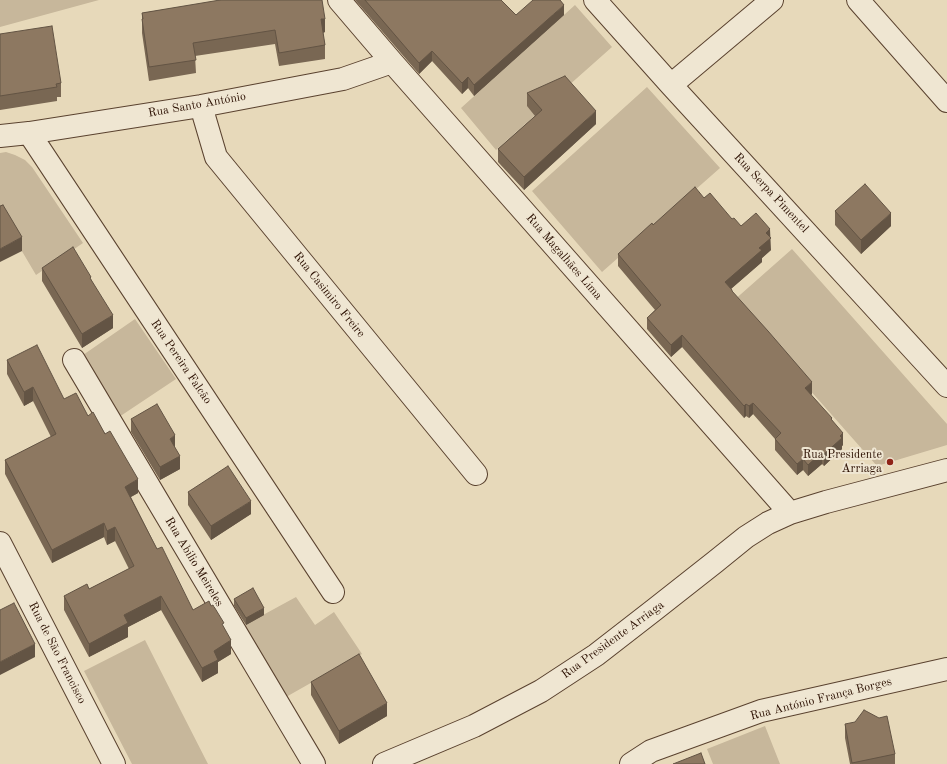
<!DOCTYPE html>
<meta charset="utf-8">
<style>
body{margin:0}
canvas{display:block;background:#e7d9ba}
</style>
<canvas width="947" height="764"></canvas>
<script>
const c = document.querySelector('canvas').getContext('2d');
c.lineJoin = 'round';
function paint(path, color) { c.fillStyle = color; c.fill(path, 'evenodd'); }
const poly = rows => new Path2D(rows.map(r => 'M' + r).join(''));
function stroke(path, color, width, dash) { c.strokeStyle = color; c.lineWidth = width; c.lineCap = dash ? 'butt' : 'round'; c.setLineDash(dash || []); c.stroke(path); }
function label(font, color, halo, rows, align = 'center') {
  c.font = font + ' "Old Standard TT",serif'; c.lineWidth = 4; c.setLineDash([]); c.textBaseline = 'middle'; c.strokeStyle = halo; c.fillStyle = color; for (const [text, x, y, turn = 0] of rows) {
    c.save(); c.translate(x, y); c.rotate((+turn || 0) * Math.PI / 180); c.textAlign = isNaN(turn) ? turn : align; if (halo) c.strokeText(text, 0, 0); c.fillText(text, 0, 0); c.restore();
  }
}
paint(poly([
 [0,0,99,0,0,27],
 [575,5,612,47,496,150,461,108],
 [647,87,720,168,602,272,532,191],
 [6,152,15,155,25,160,32,167,83,243,36,275,0,214,0,153],
 [792,249,947,424,947,445,877,466,732,302],
 [135,319,176,379,119,417,83,355],
 [296,597,315,625,334,612,362,654,286,697,241,627],
 [145,640,183,715,208,764,132,764,84,671],
 [765,726,780,764,713,764,707,749]
]), '#c7b79b');
const minor = poly([
 [339,0,392,62,790,513],
 [595,0,671,85,947,386],
 [858,0,947,101],
 [671,85,772,0],
 [201,106,216,157,476,474],
 [29,133,333,592],
 [0,136,29,133,201,106,343,79,392,62],
 [74,360,314,764],
 [0,543,114,764],
 [384,764,474,726,541,691,596,655,654,610,715,562,746,537,768,523,790,513,826,502,947,470],
 [631,764,651,751,761,711,947,669]
]);
stroke(minor, '#5a422f', 24);
stroke(minor, '#efe6d2', 22);
paint(poly([
 [218,0,322,0,325,32,323,33,325,45,325,59,279,66,275,44,195,56,196,73,149,81,142,33,142,13,218,1],
 [355,0,501,0,516,15,564,15,474,96,468,88,462,94,432,61,419,74],
 [0,34,61,83,61,97,57,97,57,101,0,110],
 [527,93,596,124,524,190,498,162,498,149,535,116,527,106],
 [704,198,732,219,771,250,762,258,762,262,731,289,732,292,812,394,811,395,832,420,843,445,842,446,842,449,824,466,822,464,808,476,803,470,797,475,775,450,775,439,753,414,749,418,746,416,744,418,682,347,671,357,647,329,647,318,655,310,618,266,618,254,653,225],
 [835,211,891,226,861,254,835,225],
 [42,268,91,279,113,328,82,348,42,281],
 [7,360,88,416,105,434,138,493,131,497,157,549,193,610,224,628,231,654,218,662,218,673,202,682,161,610,128,627,128,637,89,657,64,610,64,596,89,589,129,569,115,541,107,545,104,537,52,563,5,474,5,460,51,437,33,401,24,406,7,374],
 [131,419,175,448,180,469,160,480,131,432],
 [188,492,251,514,211,540,188,505],
 [234,599,264,615,246,625,234,606],
 [311,682,387,716,339,744,311,695],
 [845,724,895,754,895,764,850,764,845,738]
]), '#796753');
paint(poly([
 [564,5,564,15,474,96,474,85],
 [321,19,325,19,325,32,321,33],
 [432,51,432,61,419,74,419,63],
 [468,77,468,88,462,94,462,83],
 [596,111,596,124,524,190,524,177],
 [891,213,891,226,861,254,861,240],
 [770,229,771,250,762,258,762,262,725,294,725,282,759,248,766,233],
 [22,237,22,251,0,262,0,249],
 [113,315,113,328,82,348,82,334],
 [682,335,682,347,671,357,671,345],
 [812,382,812,394,805,400,805,388],
 [33,387,33,401,24,406,24,392],
 [753,403,753,414,749,418,749,406],
 [746,404,746,416,744,418,744,406],
 [843,433,843,445,842,446,842,449,824,466,824,454],
 [175,435,175,449,170,439],
 [822,452,822,464,808,476,808,465],
 [180,456,180,469,160,480,160,467],
 [803,459,803,470,797,475,797,464],
 [138,479,138,493,125,500,125,487],
 [251,501,251,514,211,540,211,526],
 [104,523,104,537,52,563,52,550],
 [115,527,115,541,107,545,107,531],
 [161,596,161,610,128,627,128,637,89,657,89,644,124,615],
 [264,608,264,615,246,625,246,618],
 [231,640,231,654,218,662,218,673,202,682,202,668,214,651],
 [35,644,35,657,0,675,0,662],
 [387,703,387,716,339,744,339,731]
]), '#635444');
const building = poly([
 [220,0,322,0,325,19,321,19,325,45,279,53,275,30,193,43,196,60,149,67,142,19,143,19,142,13,220,0],
 [365,0,501,0,516,15,533,0,560,0,564,5,474,85,468,77,462,83,432,51,419,63,365,0],
 [52,26,61,83,56,84,57,87,0,96,0,34,52,26],
 [565,76,596,111,524,177,498,149,542,110,527,93,565,76],
 [865,184,891,213,861,240,835,211,865,184],
 [695,187,704,198,710,193,732,219,734,218,741,226,756,213,770,229,766,233,771,238,759,248,762,250,725,282,732,290,732,291,768,331,812,382,805,388,832,418,831,419,843,433,840,436,842,438,824,454,822,452,808,465,803,459,797,464,775,439,781,433,753,403,749,406,746,404,744,406,682,335,671,345,647,318,661,305,618,254,652,223,653,225,695,187],
 [3,205,22,237,0,249,0,206,3,205],
 [73,247,91,277,90,278,113,315,82,334,42,268,73,247],
 [37,345,64,399,76,393,88,416,93,412,105,434,110,431,138,479,125,487,157,549,162,547,193,610,209,601,211,606,213,605,224,623,222,624,231,640,214,651,218,660,202,668,161,596,124,615,128,623,89,644,64,596,87,584,89,589,134,566,115,527,107,531,104,523,52,550,5,460,56,434,33,387,24,392,7,360,37,345],
 [157,404,175,435,170,439,180,456,160,467,131,419,157,404],
 [228,466,251,501,211,526,188,492,228,466],
 [253,588,264,608,246,618,234,599,253,588],
 [14,603,35,644,0,662,0,610,14,603],
 [359,654,387,703,339,731,311,682,359,654],
 [864,710,879,718,887,716,895,754,852,763,845,724,855,722,864,710],
 [701,753,705,764,673,764,701,753]
]);
paint(building, '#8d7861');
stroke(building, '#635444', 1);
for (const [x, y, r, color] of [
 [890,462,4,"#8f2418"]
]) { const dot = new Path2D(); dot.arc(x, y, r, 0, 2 * Math.PI); c.fillStyle = color; c.fill(dot); stroke(dot, '#efe6d2', 1.5); }
label('12px', '#2b0f01', '#efe6d2', [
 ["Rua Santo António",197,105,-10],
 ["Rua Serpa Pimentel",771,193,47],
 ["Rua Magalhães Lima",564,257,49],
 ["Rua Casimiro Freire",329,295,51],
 ["Rua Pereira Falcão",181,362,56],
 ["Rua Abilio Meireles",194,562,59],
 ["Rua Presidente Arriaga",613,640,-36],
 ["Rua de São Francisco",57,653,63],
 ["Rua António França Borges",821,699,-14]
]);
label('12px', '#2b0f01', '#efe6d2', [
 ["Rua Presidente",882,455],
 ["Arriaga",882,469]
], 'right');
</script>
